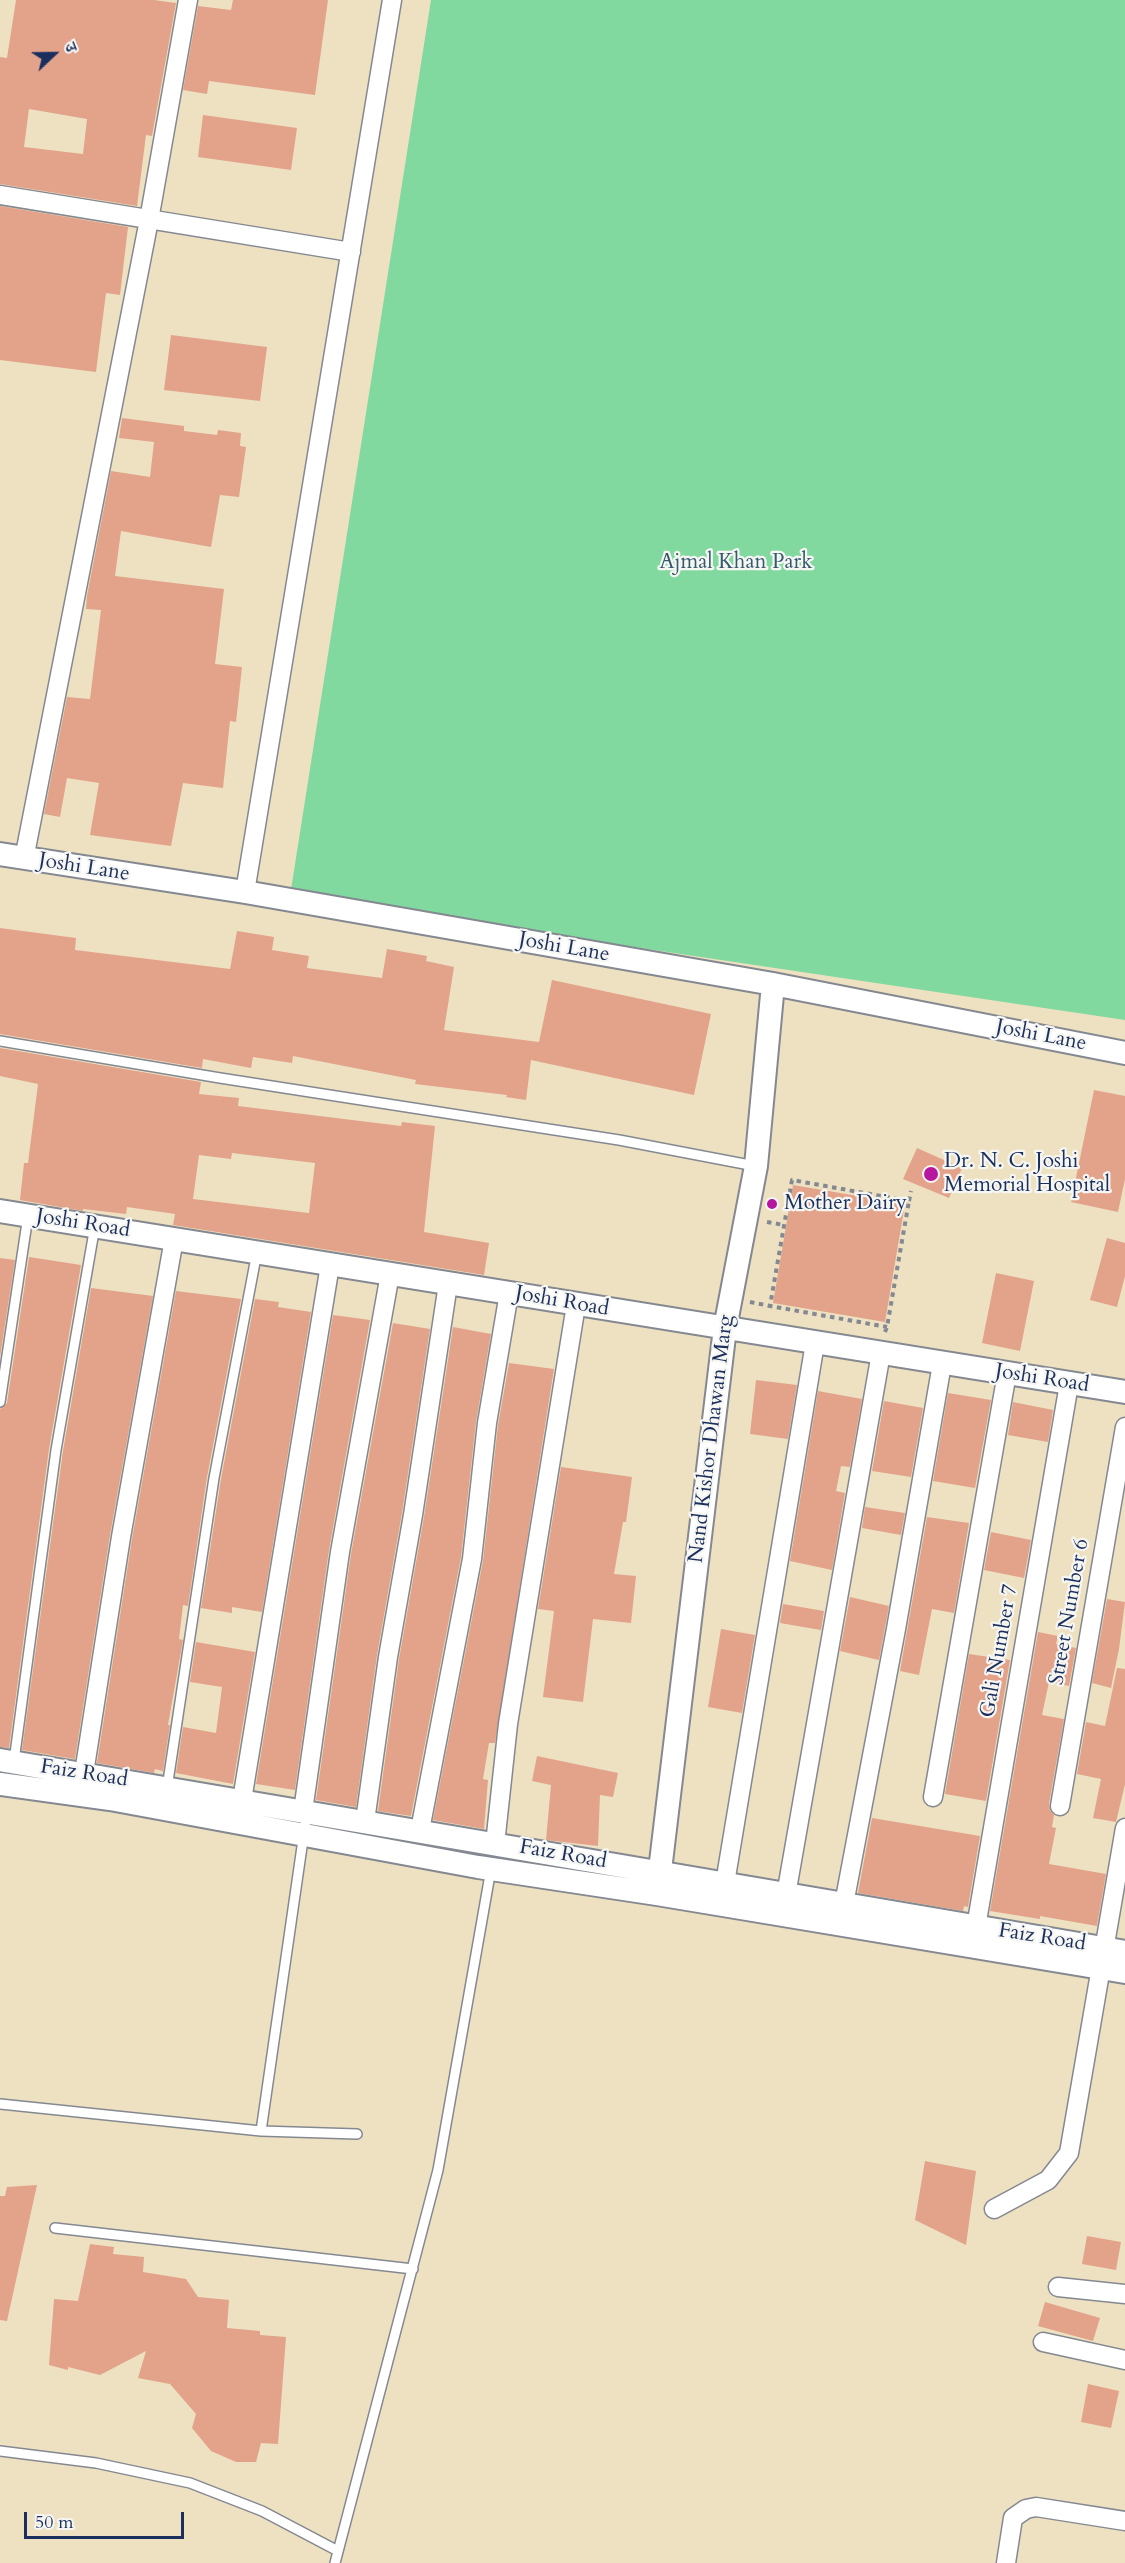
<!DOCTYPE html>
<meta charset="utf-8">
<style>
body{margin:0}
#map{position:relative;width:1125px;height:2563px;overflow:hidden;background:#ede1c2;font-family:Cardo,"Noto Serif Devanagari",serif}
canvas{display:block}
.north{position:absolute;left:24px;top:24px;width:60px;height:60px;-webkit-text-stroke:4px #f6f6f2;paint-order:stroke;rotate:68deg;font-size:16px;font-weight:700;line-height:24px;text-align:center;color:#1b2f5e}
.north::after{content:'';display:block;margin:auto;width:21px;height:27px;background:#1b2f5e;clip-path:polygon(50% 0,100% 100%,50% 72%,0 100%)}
.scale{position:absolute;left:24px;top:2512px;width:160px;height:27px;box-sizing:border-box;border:3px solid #1b2f5e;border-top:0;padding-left:8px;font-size:18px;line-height:21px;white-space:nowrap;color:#1b2f5e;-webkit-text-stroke:4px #f6f6f2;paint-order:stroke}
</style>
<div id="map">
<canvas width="1125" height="2563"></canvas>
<div class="north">उ</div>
<div class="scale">50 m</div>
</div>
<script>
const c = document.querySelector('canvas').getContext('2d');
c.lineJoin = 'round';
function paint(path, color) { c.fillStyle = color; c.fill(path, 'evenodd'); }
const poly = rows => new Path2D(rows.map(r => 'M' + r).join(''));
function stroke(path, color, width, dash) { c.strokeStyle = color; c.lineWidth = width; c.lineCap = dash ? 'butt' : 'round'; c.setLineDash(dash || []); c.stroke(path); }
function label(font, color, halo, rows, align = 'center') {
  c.font = font + ' Cardo,serif'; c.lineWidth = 4.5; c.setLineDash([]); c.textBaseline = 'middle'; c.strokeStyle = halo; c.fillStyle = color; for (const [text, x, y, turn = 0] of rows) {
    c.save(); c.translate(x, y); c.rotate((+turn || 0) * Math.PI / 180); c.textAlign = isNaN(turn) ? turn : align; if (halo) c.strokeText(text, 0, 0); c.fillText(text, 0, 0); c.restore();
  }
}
paint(poly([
 [431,0,1125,0,1125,1020,290,896]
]), '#81d99f');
paint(poly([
 [16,0,154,0,176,3,152,136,146,135,137,206,0,184,0,57,7,58],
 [29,109,87,119,83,154,24,147],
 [233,0,328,0,315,95,209,81,207,94,183,90,198,6,231,10],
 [203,115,297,128,291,170,198,157],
 [0,206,128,227,120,295,106,293,96,372,0,360],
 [171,335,267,347,260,401,164,390],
 [122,418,184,426,184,431,217,435,218,430,241,433,240,446,246,447,239,497,220,495,211,547,121,531,115,576,224,589,215,664,242,667,236,722,230,721,223,788,183,783,171,846,90,835,99,783,67,778,60,817,44,814,67,697,90,699,101,610,86,609,87,596,111,471,150,477,154,442,119,438],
 [0,928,76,938,75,950,230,969,237,931,274,937,272,950,309,956,307,968,382,978,387,949,427,956,426,961,454,967,444,1030,539,1042,552,980,711,1014,694,1095,531,1060,526,1100,506,1097,507,1095,415,1084,416,1080,293,1056,292,1063,253,1057,251,1068,203,1059,202,1068,0,1034],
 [0,1048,201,1082,199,1094,239,1098,238,1106,401,1126,402,1122,435,1126,424,1232,489,1243,484,1275,173,1225,175,1214,127,1207,126,1214,83,1209,83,1211,20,1200,24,1163,28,1163,38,1084,0,1076],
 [232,1153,315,1163,309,1213,193,1199,199,1155,231,1159],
 [1094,1090,1125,1096,1125,1179,1118,1212,1071,1202],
 [917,1148,962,1168,949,1198,903,1179],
 [793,1185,905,1204,885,1322,773,1303],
 [1107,1238,1125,1243,1125,1276,1117,1307,1090,1300],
 [29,1257,81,1265,49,1449,9,1748,0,1747,0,1409,7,1403],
 [0,1258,15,1260,0,1357],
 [996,1273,1034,1281,1020,1351,982,1343],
 [91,1288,153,1296,110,1535,75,1759,22,1750,63,1451],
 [176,1291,241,1299,207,1477,188,1606,183,1605,179,1639,183,1640,168,1725,170,1725,163,1771,155,1769,154,1773,97,1763,132,1539],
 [255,1299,279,1302,278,1307,311,1312,262,1612,232,1607,232,1613,201,1608,221,1479],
 [333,1315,370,1320,329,1550,295,1790,256,1784],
 [393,1323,430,1329,402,1513,377,1655,356,1807,316,1800,351,1554],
 [453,1327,491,1334,476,1422,461,1557,411,1816,378,1811,399,1659,424,1517],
 [509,1363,554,1369,495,1743,489,1743,483,1779,488,1780,484,1829,433,1820,483,1561,498,1425],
 [756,1380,797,1385,788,1439,750,1434],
 [818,1391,862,1399,850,1467,841,1466,836,1491,845,1493,832,1570,790,1561],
 [948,1393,991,1400,975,1488,933,1481],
 [884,1401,923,1408,911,1477,872,1471],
 [1013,1402,1053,1410,1048,1442,1008,1435],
 [561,1467,632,1477,626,1522,623,1522,614,1574,636,1576,631,1623,593,1619,583,1702,543,1697,554,1611,538,1609],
 [865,1507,905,1513,901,1535,862,1528],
 [927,1517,969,1523,954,1613,932,1609,919,1675,900,1671],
 [991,1532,1031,1540,1024,1578,984,1570],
 [850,1597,889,1606,879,1660,840,1651],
 [1107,1599,1125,1602,1119,1649,1111,1688,1092,1683],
 [783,1604,824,1611,821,1630,780,1623],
 [721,1629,755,1635,742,1713,708,1707],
 [1038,1632,1058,1636,1056,1644,1076,1648,1069,1686,1049,1682,1042,1715,1064,1719,1049,1804,1050,1810,1054,1815,1052,1827,1056,1828,1049,1864,1106,1874,1097,1926,1040,1916,1040,1919,990,1911],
 [196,1642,255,1652,233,1784,176,1773,183,1727,216,1733,222,1687,190,1682],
 [969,1654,1010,1660,986,1801,945,1794],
 [1117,1668,1125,1669,1125,1784,1116,1822,1093,1818,1101,1779,1077,1774,1086,1722,1105,1726],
 [537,1756,618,1773,613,1797,600,1795,598,1846,546,1840,551,1785,532,1781],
 [872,1818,980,1836,968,1907,964,1906,963,1911,858,1893],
 [925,2161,976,2171,966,2245,915,2220],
 [37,2185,7,2321,0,2320,0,2196,5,2196,7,2187],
 [1087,2236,1121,2242,1116,2270,1082,2264],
 [90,2244,114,2247,113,2254,144,2257,143,2272,186,2279,198,2297,229,2300,227,2328,260,2331,260,2335,286,2337,278,2444,261,2443,256,2462,236,2462,211,2451,192,2428,196,2414,170,2384,138,2378,146,2351,100,2375,68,2367,68,2370,49,2365,54,2299,78,2301],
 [1045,2302,1100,2318,1093,2341,1038,2326],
 [1088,2384,1119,2391,1111,2428,1081,2422]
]), '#e3a28a');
const service = poly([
 [0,1041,220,1078,619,1140,755,1166],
 [0,1402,28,1216],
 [14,1761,56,1450,95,1226],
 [167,1788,214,1478,257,1252],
 [0,2104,261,2131,357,2134],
 [261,2131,307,1812],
 [55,2228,413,2269],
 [0,2451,96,2463,190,2483,262,2511,338,2551],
 [335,2563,438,2170,491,1869]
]);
const minor = poly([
 [0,195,351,252],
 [24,859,149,220,188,0],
 [245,892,392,0],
 [84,1773,121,1537,174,1239],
 [933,1797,1007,1373],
 [242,1800,330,1265],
 [1060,1806,1125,1427],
 [303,1811,340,1552,390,1274],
 [365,1821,388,1657,413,1515,448,1284],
 [420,1830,472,1559,487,1423,509,1293],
 [495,1844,508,1724,576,1305],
 [725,1883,815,1343],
 [786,1895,881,1353],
 [844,1904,896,1629,942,1364],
 [976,1927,1069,1384],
 [994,2209,1048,2180,1069,2153,1125,1828],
 [1058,2287,1125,2294],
 [1043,2342,1125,2360],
 [1006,2563,1013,2518,1026,2509,1036,2507,1125,2521]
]);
const tertiary = poly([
 [0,854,245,892,773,984,1125,1053],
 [0,1211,1125,1392],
 [0,1760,1125,1952],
 [0,1784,110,1799,478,1867,657,1894,1125,1972],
 [658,1887,725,1328,756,1166,773,984]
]);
stroke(service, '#848890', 12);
stroke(minor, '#848890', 21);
stroke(tertiary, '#848890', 26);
stroke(poly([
 [909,1201,911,1191],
 [767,1222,784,1225],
 [750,1302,770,1306],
 [885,1332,887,1327,909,1201,792,1180,770,1306,887,1327]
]), '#848890', 4, [4.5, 4.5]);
stroke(service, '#fff', 9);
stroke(minor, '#fff', 18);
stroke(tertiary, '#fff', 22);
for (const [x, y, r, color] of [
 [931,1174,8,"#b5179e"],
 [772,1204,6,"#b5179e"]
]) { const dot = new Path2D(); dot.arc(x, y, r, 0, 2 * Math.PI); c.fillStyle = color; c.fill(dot); stroke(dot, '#f6f6f2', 2); }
label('21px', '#345a6e', '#f6f6f2', [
 ["Ajmal Khan Park",736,563]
]);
label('21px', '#1b2f5e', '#f6f6f2', [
 ["Joshi Lane",84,868,9],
 ["Joshi Lane",564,948,10],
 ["Joshi Lane",1041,1036,11],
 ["Joshi Road",83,1224,9],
 ["Joshi Road",562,1302,10],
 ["Joshi Road",1042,1379,9],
 ["Nand Kishor Dhawan Marg",712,1439,-83],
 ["Street Number 6",1070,1612,-80],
 ["Gali Number 7",1000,1651,-80],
 ["Faiz Road",84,1774,9],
 ["Faiz Road",563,1855,10],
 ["Faiz Road",1042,1938,9]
]);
label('21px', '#1b2f5e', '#f6f6f2', [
 ["Dr. N. C. Joshi",944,1162],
 ["Memorial Hospital",944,1186],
 ["Mother Dairy",784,1204]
], 'left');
</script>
